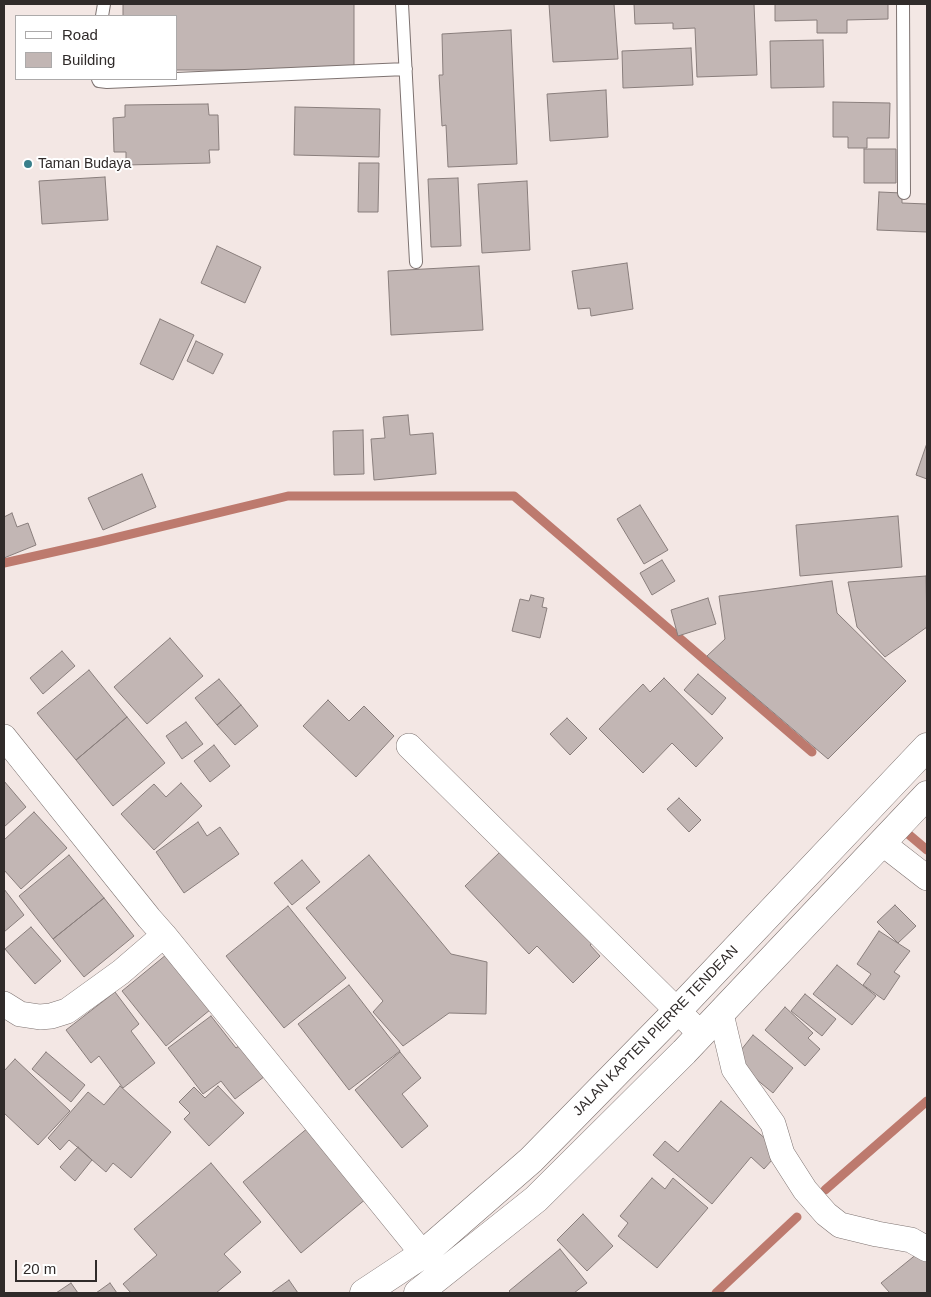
<!DOCTYPE html>
<style>
body{margin:0}
#map{position:relative;width:931px;height:1297px;overflow:hidden;background:#f3e7e4;font-family:Arial,sans-serif}
canvas{display:block}
.frame{position:absolute;inset:0;border:5px solid #302b2a;pointer-events:none}
.legend{position:absolute;left:15px;top:15px;width:162px;height:65px;box-sizing:border-box;background:#fff;border:1px solid #acaaaa;margin:0;padding:6px 9px;list-style:none;font-size:15px;color:#302b2a}
.legend li{display:flex;align-items:center;gap:10px;height:25px}
.legend b{width:25px;border:1px solid #acaaaa}
.scale{position:absolute;left:15px;top:1260px;width:82px;height:22px;box-sizing:border-box;border:2px solid #302b2a;border-top:0;padding-left:6px;font-size:15px;line-height:18px;white-space:nowrap;color:#302b2a;-webkit-text-stroke:4px #fff;paint-order:stroke}
</style>
<div id="map">
<canvas width="931" height="1297"></canvas>
<div class="frame"></div>
<ul class="legend">
<li><b style="height:6px;background:#fff"></b>Road</li>
<li><b style="height:14px;background:#c2b6b4"></b>Building</li>
</ul>
<div class="scale">20 m</div>
</div>
<script>
const c = document.querySelector('canvas').getContext('2d');
c.lineJoin = 'round';
const poly = rows => new Path2D(rows.map(r => 'M' + r).join(''));
function stroke(path, color, width, dash) { c.strokeStyle = color; c.lineWidth = width; c.lineCap = dash ? 'butt' : 'round'; c.setLineDash(dash || []); c.stroke(path); }
function paint(path, color) { c.fillStyle = color; c.fill(path, 'evenodd'); }
function label(font, color, halo, rows, align = 'center') {
  c.font = font + ' Arial,sans-serif'; c.lineWidth = 4; c.setLineDash([]); c.textBaseline = 'middle'; c.strokeStyle = halo; c.fillStyle = color; for (const [text, x, y, turn = 0] of rows) {
    c.save(); c.translate(x, y); c.rotate((+turn || 0) * Math.PI / 180); c.textAlign = isNaN(turn) ? turn : align; if (halo) c.strokeText(text, 0, 0); c.fillText(text, 0, 0); c.restore();
  }
}
stroke(poly([
 [4,563,98,542,288,496,514,496,812,752],
 [901,828,927,850],
 [825,1190,927,1101],
 [716,1293,797,1217]
]), '#bd7a6e', 9);
const building = poly([
 [123,4,354,4,354,70,176,70,176,16,123,16,123,4],
 [549,4,614,4,618,59,553,62,549,4],
 [634,4,754,4,757,75,697,77,695,28,673,29,673,23,635,24,634,4],
 [775,4,888,4,888,19,847,20,847,33,817,33,817,20,775,21,775,4],
 [511,30,517,164,448,167,446,125,442,126,439,75,443,75,442,34,511,30],
 [823,40,824,87,771,88,770,41,823,40],
 [691,48,693,85,623,88,622,51,691,48],
 [606,90,608,137,550,141,547,94,606,90],
 [833,102,890,103,889,138,867,138,867,148,848,148,848,137,833,137,833,102],
 [208,104,209,115,218,115,219,150,209,150,210,163,126,165,126,152,114,152,113,118,125,117,125,105,208,104],
 [295,107,380,109,379,157,294,155,295,107],
 [864,149,896,149,896,183,864,183,864,149],
 [359,163,379,163,378,212,358,212,359,163],
 [105,177,108,220,42,224,39,181,105,177],
 [458,178,461,246,431,247,428,179,458,178],
 [527,181,530,250,482,253,478,184,527,181],
 [879,192,902,193,902,203,927,204,927,232,877,230,879,192],
 [217,246,261,267,245,303,201,283,217,246],
 [627,263,633,309,591,316,590,308,578,309,572,271,627,263],
 [479,266,483,330,391,335,388,271,479,266],
 [160,319,194,335,173,380,140,364,160,319],
 [196,341,223,354,213,374,187,361,196,341],
 [408,415,410,435,433,433,436,474,374,480,371,439,385,438,383,417,408,415],
 [363,430,364,474,334,475,333,431,363,430],
 [927,443,927,479,916,475,927,443],
 [142,474,156,507,103,530,88,498,142,474],
 [640,505,668,550,644,564,617,519,640,505],
 [12,513,17,527,28,523,36,545,4,558,4,517,12,513],
 [898,516,902,567,800,576,796,525,898,516],
 [662,560,675,581,652,595,640,573,662,560],
 [926,576,927,627,885,657,857,627,848,582,926,576],
 [832,581,837,613,906,681,828,759,707,656,725,639,719,596,832,581],
 [531,595,544,598,542,607,547,608,540,638,512,631,520,599,529,601,531,595],
 [708,598,716,624,678,636,671,610,708,598],
 [170,638,203,676,147,724,114,687,170,638],
 [62,651,75,666,43,694,30,678,62,651],
 [89,670,127,717,76,760,37,713,89,670],
 [698,674,726,698,712,715,684,690,698,674],
 [664,678,723,738,696,767,672,743,643,773,599,729,643,684,650,692,664,678],
 [219,679,241,705,217,725,195,698,219,679],
 [328,700,349,721,364,706,394,736,356,777,303,726,328,700],
 [241,705,258,726,235,745,217,725,241,705],
 [127,717,165,763,113,806,76,760,127,717],
 [567,718,587,738,570,755,550,734,567,718],
 [186,722,203,744,182,759,166,736,186,722],
 [214,745,230,766,210,782,194,761,214,745],
 [4,781,26,807,4,827,4,781],
 [181,783,202,806,154,850,121,814,154,784,166,797,181,783],
 [679,798,701,820,689,832,667,809,679,798],
 [34,812,67,848,21,889,4,870,4,840,34,812],
 [198,822,207,836,220,827,239,854,184,893,156,852,198,822],
 [501,851,596,940,590,945,600,956,573,983,537,946,529,954,465,886,501,851],
 [69,855,104,898,53,939,19,896,69,855],
 [369,855,451,954,487,962,486,1014,449,1013,403,1046,373,1012,383,1001,306,908,369,855],
 [302,860,320,882,292,905,274,883,302,860],
 [4,889,24,915,4,932,4,889],
 [104,898,134,936,84,977,53,939,104,898],
 [895,905,916,926,898,943,877,922,895,905],
 [288,906,346,978,284,1028,226,956,288,906],
 [31,927,61,961,35,984,5,949,31,927],
 [879,931,910,951,894,972,900,976,884,1000,863,985,871,974,857,964,879,931],
 [172,950,216,1005,166,1046,122,991,172,950],
 [837,965,876,996,852,1025,813,994,837,965],
 [349,985,400,1051,349,1090,298,1024,349,985],
 [115,992,139,1024,131,1031,155,1063,123,1088,99,1056,91,1063,66,1030,115,992],
 [805,994,836,1019,822,1036,791,1011,805,994],
 [785,1007,813,1033,808,1038,820,1049,805,1066,765,1030,785,1007],
 [211,1016,236,1048,246,1041,269,1073,235,1099,221,1081,203,1094,168,1048,211,1016],
 [753,1035,793,1068,773,1093,733,1060,753,1035],
 [46,1052,85,1085,71,1102,32,1069,46,1052],
 [400,1052,421,1078,402,1094,428,1126,402,1148,355,1090,400,1052],
 [15,1059,70,1111,38,1145,4,1113,4,1071,15,1059],
 [120,1086,171,1132,131,1178,113,1163,106,1172,69,1140,60,1150,48,1138,88,1092,104,1105,120,1086],
 [218,1086,244,1113,209,1146,184,1119,190,1113,179,1102,194,1087,205,1098,218,1086],
 [721,1101,780,1151,764,1169,751,1157,712,1204,653,1155,665,1141,678,1152,721,1101],
 [309,1127,367,1198,301,1253,243,1182,309,1127],
 [78,1147,92,1160,75,1181,60,1167,78,1147],
 [211,1163,261,1222,224,1254,241,1272,216,1293,131,1293,123,1284,157,1255,134,1229,211,1163],
 [652,1178,665,1189,673,1178,708,1208,657,1268,618,1236,628,1223,620,1216,652,1178],
 [583,1214,613,1246,587,1271,557,1240,583,1214],
 [560,1249,587,1283,574,1293,511,1293,509,1291,560,1249],
 [923,1249,927,1255,927,1293,890,1293,881,1283,923,1249],
 [289,1280,298,1293,271,1293,289,1280],
 [71,1283,78,1293,56,1293,71,1283],
 [110,1283,117,1293,96,1293,110,1283]
]);
paint(building, '#c2b6b4');
stroke(building, '#897e7c', 1);
const service = poly([
 [402,4,416,262],
 [903,4,904,193],
 [102,16,104,4],
 [98,79,99,81,107,82,406,69]
]);
const minor = poly([
 [4,737,149,918,164,935,423,1254],
 [409,746,701,1034],
 [882,843,927,878],
 [4,1004,20,1014,40,1017,51,1016,67,1011,121,972,164,935],
 [721,1014,734,1069,773,1124,782,1154,805,1190,826,1214,840,1225,877,1234,911,1240,927,1249]
]);
const primary = poly([
 [364,1293,423,1254,531,1160,677,1011,927,747],
 [418,1293,536,1199,684,1052,927,795]
]);
stroke(service, '#7e7371', 14);
stroke(minor, '#7e7371', 26);
stroke(primary, '#7e7371', 29);
stroke(service, '#fff', 12);
stroke(minor, '#fff', 25);
stroke(primary, '#fff', 28);
for (const [x, y, r, color] of [
 [28,164,5,"#397f8b"]
]) { const dot = new Path2D(); dot.arc(x, y, r, 0, 2 * Math.PI); c.fillStyle = color; c.fill(dot); stroke(dot, '#fff', 2); }
label('14px', '#302b2a', '#fff', [
 ["Taman Budaya",38,164]
], 'left');
label('14px', '#302b2a', '#fff', [
 ["JALAN KAPTEN PIERRE TENDEAN",656,1031,-46]
]);
</script>
